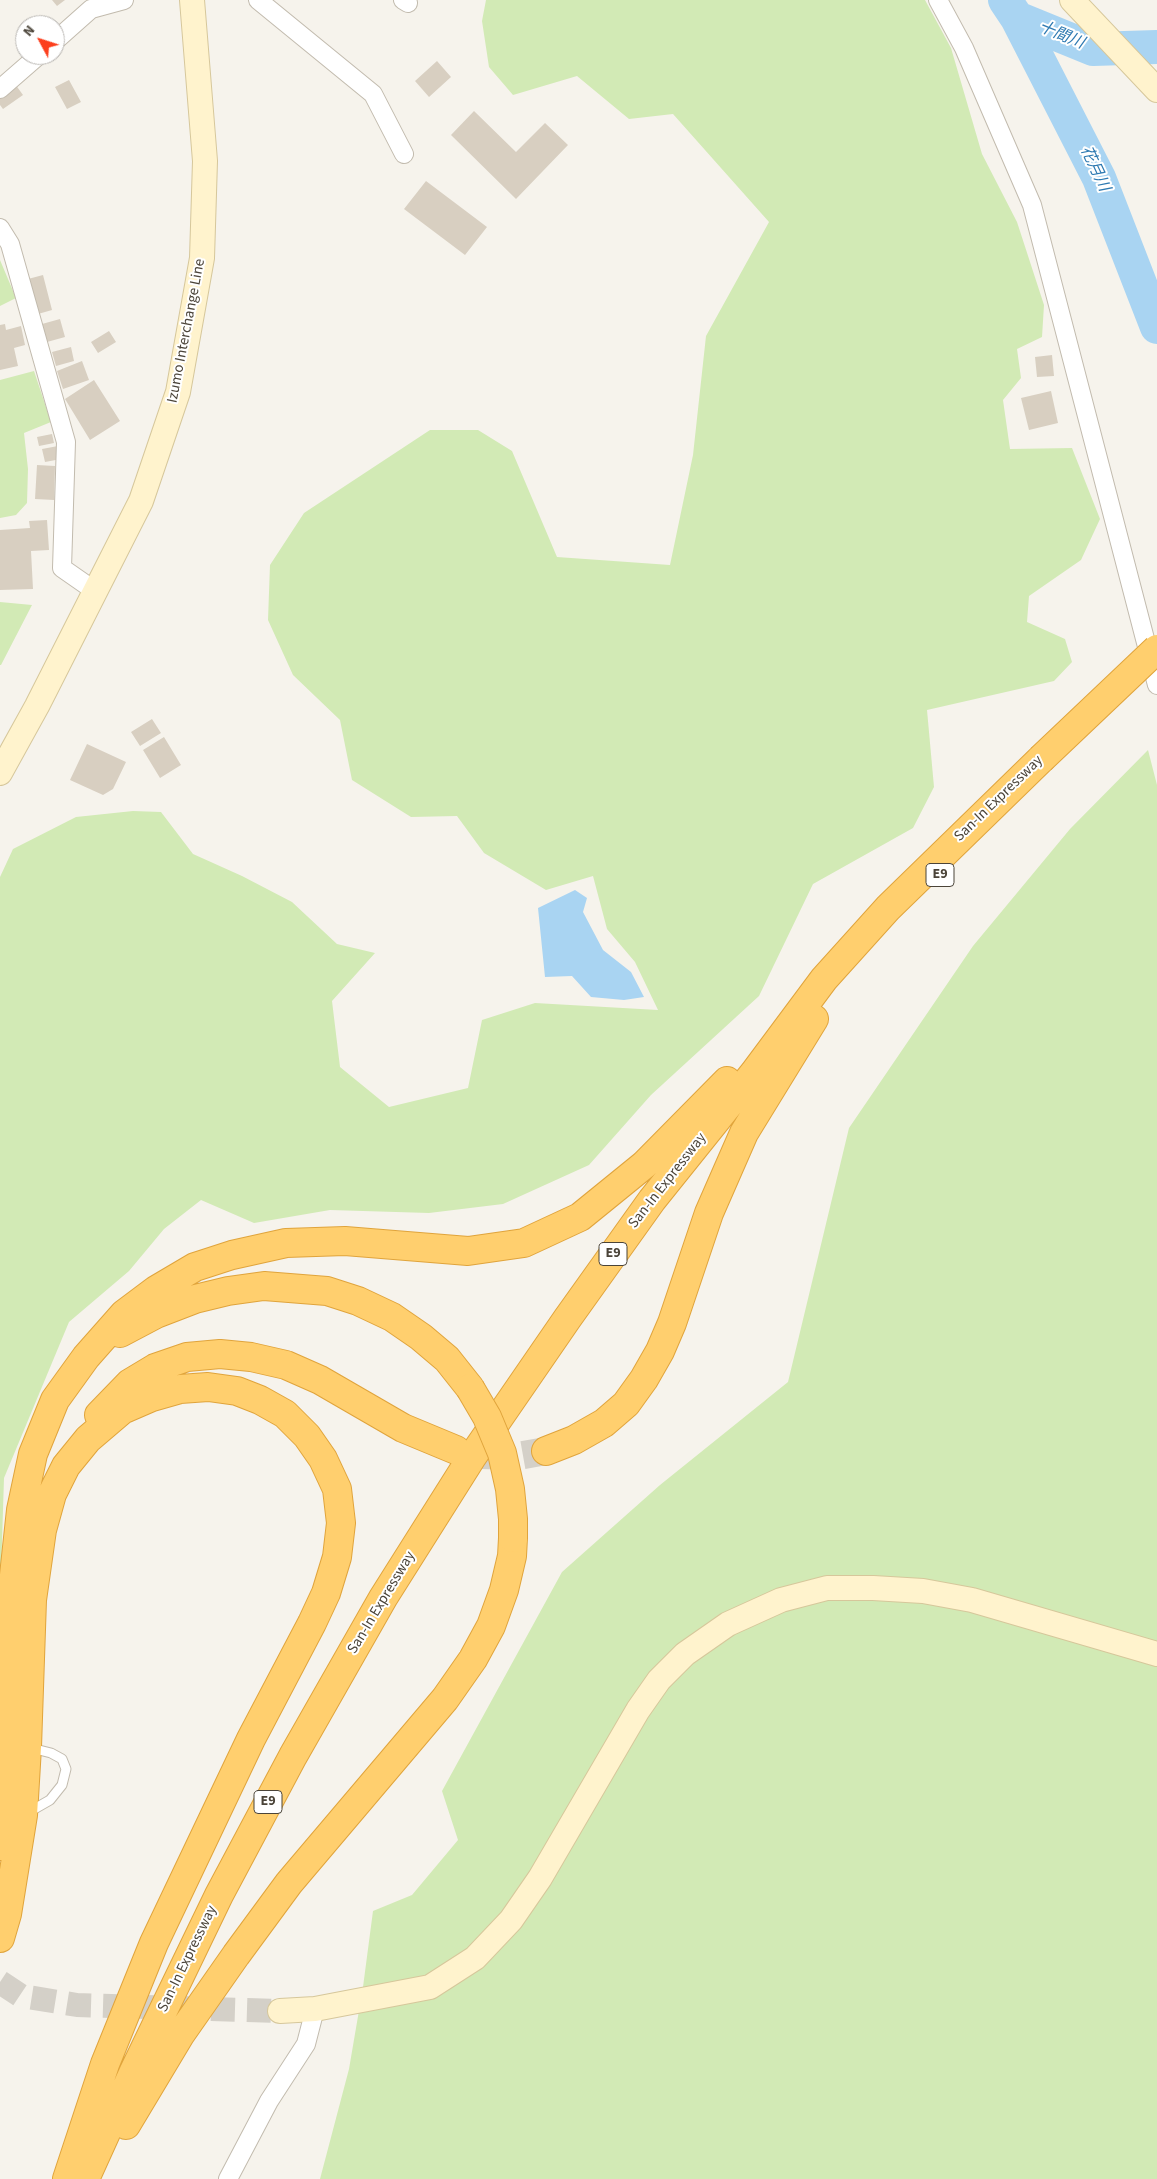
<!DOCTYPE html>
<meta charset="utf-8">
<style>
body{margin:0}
#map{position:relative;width:1157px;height:2179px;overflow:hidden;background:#f6f3ec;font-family:"Source Sans 3",sans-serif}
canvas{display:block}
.north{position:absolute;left:15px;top:15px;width:50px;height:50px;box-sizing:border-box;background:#fff;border:1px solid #b7b4b0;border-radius:50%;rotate:310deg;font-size:14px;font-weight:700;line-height:20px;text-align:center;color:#4b4439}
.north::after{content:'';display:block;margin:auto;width:18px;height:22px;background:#fc3f1d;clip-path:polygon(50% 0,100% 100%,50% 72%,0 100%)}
</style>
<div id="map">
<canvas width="1157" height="2179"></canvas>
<div class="north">N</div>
</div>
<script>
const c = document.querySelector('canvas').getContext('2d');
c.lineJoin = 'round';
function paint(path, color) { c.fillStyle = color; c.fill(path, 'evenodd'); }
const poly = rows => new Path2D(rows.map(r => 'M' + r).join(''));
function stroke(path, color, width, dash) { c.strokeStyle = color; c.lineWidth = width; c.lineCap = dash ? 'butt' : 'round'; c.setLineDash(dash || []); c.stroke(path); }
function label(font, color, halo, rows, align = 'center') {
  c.font = font + ' "Source Sans 3","Noto Sans JP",sans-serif'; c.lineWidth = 4; c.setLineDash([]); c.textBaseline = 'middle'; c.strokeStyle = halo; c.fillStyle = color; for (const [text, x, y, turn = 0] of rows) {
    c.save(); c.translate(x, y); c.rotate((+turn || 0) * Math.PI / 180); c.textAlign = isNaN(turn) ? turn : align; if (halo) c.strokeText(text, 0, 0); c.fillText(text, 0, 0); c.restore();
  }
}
paint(poly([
 [486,0,925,0,951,48,982,154,1017,222,1044,305,1042,337,1017,349,1021,378,1003,400,1010,449,1072,448,1100,519,1081,560,1029,596,1027,622,1065,639,1072,662,1054,681,927,710,934,787,913,828,813,884,759,996,651,1095,589,1165,503,1204,429,1213,330,1210,254,1223,201,1200,164,1229,129,1271,69,1322,4,1478,0,1606,0,877,13,849,76,817,133,811,161,812,193,854,242,876,292,902,337,944,375,953,332,1001,340,1067,389,1107,468,1088,482,1020,535,1003,658,1010,635,962,607,929,593,876,546,890,484,853,457,816,411,817,352,780,340,720,293,675,268,620,270,565,304,513,430,430,478,430,512,451,557,557,670,565,693,455,706,336,769,222,673,114,629,119,577,76,513,95,489,67,482,21],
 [0,260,16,298,0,306],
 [34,371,51,422,24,433,28,469,27,503,16,515,0,518,0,380],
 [0,602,32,605,1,665,0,665],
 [1148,750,1157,785,1157,2179,320,2179,349,2069,363,1987,373,1911,412,1895,458,1840,442,1791,562,1572,660,1485,788,1382,849,1128,973,946,1070,829]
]), '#d2eab5');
paint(poly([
 [575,890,587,898,583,912,603,950,631,972,644,997,624,1000,591,997,572,976,545,977,538,908]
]), '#a9d4f2');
stroke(poly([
 [1005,0,1017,18,1099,178,1157,327],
 [1017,18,1093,49,1157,47]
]), '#a9d4f2', 34);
paint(poly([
 [52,0,65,0,57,6],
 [437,61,451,77,429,97,415,81],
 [69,80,81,102,67,109,55,87],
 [15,84,23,95,3,109,0,105,0,96],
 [474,111,516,152,545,123,568,145,516,199,451,135],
 [426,181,487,227,465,255,404,209],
 [43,275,52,310,38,314,28,279],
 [60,319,65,337,47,342,42,324],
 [5,324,6,330,21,326,25,345,14,348,18,366,0,370,0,325],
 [109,331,116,342,98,353,91,342],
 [71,347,74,361,56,366,52,352],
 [1052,355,1054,376,1037,377,1035,357],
 [82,361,89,380,63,389,57,371],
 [94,380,120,421,90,440,65,399],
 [1051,391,1058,423,1029,430,1021,398],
 [52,434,54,443,39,446,37,437],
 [58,446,61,459,45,462,42,449],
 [37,465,55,466,54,500,35,499],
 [47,520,49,550,31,551,33,589,0,590,0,530,30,528,29,521],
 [152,719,161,733,140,746,131,732],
 [164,737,181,765,160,778,143,750],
 [87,744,126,762,113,789,103,795,70,780]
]), '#d8cfc1');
stroke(poly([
 [0,1982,21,1996,77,2005,280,2011]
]), '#d4d0c8', 24, [24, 12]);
stroke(poly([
 [481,1455,518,1456,546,1451]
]), '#d4d0c8', 28, [28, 14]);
const lane = poly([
 [29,1812,50,1800,62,1785,66,1769,62,1759,51,1753,31,1748]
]);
const street = poly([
 [258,0,373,94,404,154],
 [403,0,408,3],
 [938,0,964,48,1032,205,1157,685],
 [55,41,91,9,124,0],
 [0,89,39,55],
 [0,228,10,244,66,442,62,568,95,591],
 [228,2179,269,2101,306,2044,315,2009]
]);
const secondary = poly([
 [1072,0,1157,90],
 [0,773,37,706,141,501,178,392,202,258,205,161,192,0],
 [280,2011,315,2009,430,1987,475,1958,511,1920,540,1878,638,1710,659,1680,685,1654,728,1624,781,1600,827,1588,873,1588,923,1591,972,1600,1157,1654]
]);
const highway = poly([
 [120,1333,156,1314,195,1299,228,1291,264,1286,327,1291,358,1301,392,1317,421,1337,447,1359,470,1388],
 [99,1415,130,1383,155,1368,187,1357,220,1354,251,1357,286,1365,320,1380,403,1428,456,1450],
 [546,1451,574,1440,604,1423,626,1404,644,1379,660,1351,672,1323,709,1213,744,1133,814,1019],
 [0,1846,8,1746,12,1594,21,1510,33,1454,55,1400,86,1357,124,1314,156,1290,195,1267,232,1255,286,1243,345,1241,468,1251,524,1243,580,1217,644,1165,727,1081],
 [0,1938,7,1914,23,1815,27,1747,32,1600,42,1530,52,1494,66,1466,88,1439,122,1410,152,1397,180,1389,208,1387,237,1391,260,1400,285,1414,307,1436,323,1459,337,1489,341,1523,337,1557,326,1593,312,1623,251,1739,154,1943,105,2064,67,2179],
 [126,2125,180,2035,236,1955,289,1883,445,1699,473,1659,491,1626,504,1590,512,1556,513,1538],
 [85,2179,134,2071,219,1895,293,1756,383,1598,472,1457,567,1319,652,1200,754,1073,824,979,888,908,1041,759]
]);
stroke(lane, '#c2bbae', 11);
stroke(street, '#c2bbae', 20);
stroke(secondary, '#d6c79b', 26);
stroke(highway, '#e0a43c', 30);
stroke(lane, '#fff', 9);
stroke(street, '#fff', 18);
stroke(secondary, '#fff3cd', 24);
stroke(highway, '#ffcf6e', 28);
const highwayBridge = poly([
 [1041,759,1157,649],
 [470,1388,487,1417,502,1453,510,1489,513,1519,513,1538]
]);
stroke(highwayBridge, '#e0a43c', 30, []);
stroke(highwayBridge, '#ffcf6e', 28);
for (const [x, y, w] of [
 [940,875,28],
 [613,1254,28],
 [268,1802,28]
]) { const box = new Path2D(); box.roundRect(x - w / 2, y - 11.5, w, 23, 4); c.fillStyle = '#fff'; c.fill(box); stroke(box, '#4b4439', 1); }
label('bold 14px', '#4b4439', null, [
 ["E9",940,875],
 ["E9",613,1254],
 ["E9",268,1802]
]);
label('15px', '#4b4439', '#fff', [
 ["Izumo Interchange Line",187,331,-79],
 ["San-In Expressway",999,799,-44],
 ["San-In Expressway",668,1181,-52],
 ["San-In Expressway",382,1603,-59],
 ["San-In Expressway",188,1959,-64]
]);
label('italic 16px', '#2e7ab2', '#fff', [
 ["十間川",1061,36,22],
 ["花月川",1094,169,65]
]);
</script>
